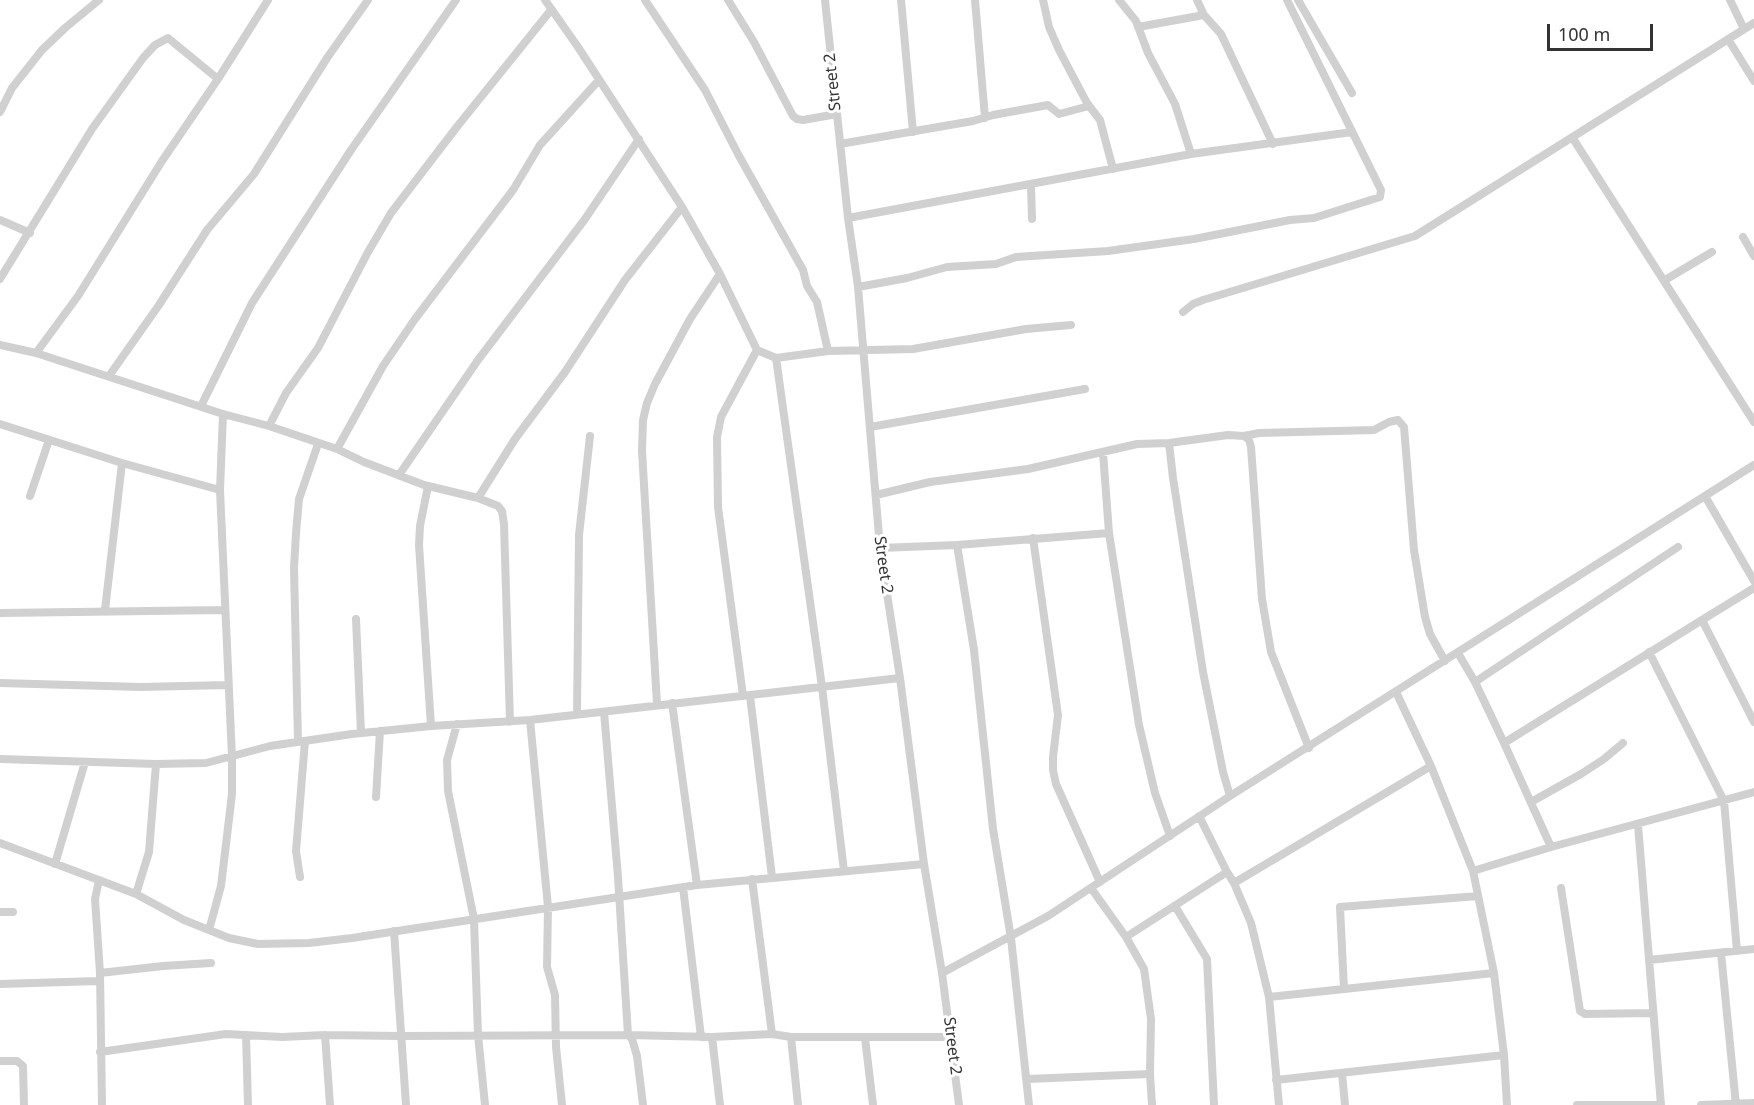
<!DOCTYPE html>
<style>
body{margin:0}
#map{position:relative;width:1754px;height:1105px;overflow:hidden;background:#fff;font-family:"Noto Sans",sans-serif}
canvas{display:block}
.scale{position:absolute;left:1547px;top:24px;width:106px;height:27px;box-sizing:border-box;border:3px solid #333;border-top:0;padding-left:8px;font-size:18px;line-height:21px;white-space:nowrap;color:#333;-webkit-text-stroke:4px #fff;paint-order:stroke}
</style>
<div id="map">
<canvas width="1754" height="1105"></canvas>
<div class="scale">100 m</div>
</div>
<script>
const c = document.querySelector('canvas').getContext('2d');
c.lineJoin = 'round';
const poly = rows => new Path2D(rows.map(r => 'M' + r).join(''));
function stroke(path, color, width, dash) { c.strokeStyle = color; c.lineWidth = width; c.lineCap = dash ? 'butt' : 'round'; c.setLineDash(dash || []); c.stroke(path); }
function label(font, color, halo, rows, align = 'center') {
  c.font = font + ' "Noto Sans",sans-serif'; c.lineWidth = 6; c.setLineDash([]); c.textBaseline = 'middle'; c.strokeStyle = halo; c.fillStyle = color; for (const [text, x, y, turn = 0] of rows) {
    c.save(); c.translate(x, y); c.rotate((+turn || 0) * Math.PI / 180); c.textAlign = isNaN(turn) ? turn : align; if (halo) c.strokeText(text, 0, 0); c.fillText(text, 0, 0); c.restore();
  }
}
stroke(poly([
 [545,0,578,47,682,207,720,274,757,350,721,417,717,437,718,507,743,696],
 [645,0,705,90,738,154,803,270,807,286,817,302,828,351],
 [728,0,754,42,793,116,797,119,803,120,837,114],
 [825,0,848,218,858,287,880,548,900,678,924,864,942,973,959,1105],
 [901,0,913,132],
 [975,0,985,118],
 [1043,0,1049,27,1059,50,1087,103,1100,120,1113,169],
 [1197,0,1204,15],
 [1298,0,1352,93],
 [1730,0,1744,29],
 [1138,27,1204,15,1221,34,1273,144],
 [1728,39,1754,81],
 [0,112,12,88,42,50,65,28,99,0],
 [1572,137,1754,422],
 [840,144,973,121,993,115,1048,105,1059,114,1089,106],
 [1191,154,1352,132],
 [1031,185,1032,219],
 [848,218,1191,154,1175,104,1148,53,1136,21,1119,0],
 [0,220,30,233],
 [1743,237,1754,256],
 [0,279,92,129,143,58,155,45,168,38,218,79],
 [1665,280,1712,252],
 [858,287,907,278,947,267,996,264,1016,257,1108,251,1194,239,1290,220,1314,218,1380,197,1381,190,1287,0],
 [1183,312,1193,304,1203,300,1415,236,1754,23],
 [0,345,36,353,223,414,269,426,337,449,364,462,424,485,478,498,498,506,502,511,504,524,510,722],
 [757,350,776,358,828,351,913,349,1026,329,1071,325],
 [36,353,78,296,162,161,218,79,268,0],
 [776,358,822,687,844,871],
 [109,376,159,305,207,230,254,174,327,58,368,0],
 [201,406,252,303,351,150,456,0],
 [0,424,122,463,220,490],
 [269,426,286,393,318,348,368,252,391,213,456,128,551,10],
 [870,427,1085,389],
 [1244,436,1259,433,1374,430,1389,422,1398,420,1404,427,1414,550,1425,617,1430,634,1445,661],
 [1169,443,1173,478,1203,672,1223,772,1230,796],
 [337,449,383,366,415,319,513,190,540,145,599,80],
 [1103,453,1109,533,1139,725,1155,793,1170,836],
 [399,475,478,360,585,219,639,139],
 [428,486,420,526,419,545,431,726],
 [876,495,930,482,1028,469,1137,444,1169,443,1228,435,1244,436,1249,440,1251,447,1262,599,1271,652,1309,748],
 [30,496,49,440],
 [1705,496,1754,581],
 [478,498,515,439,565,372,625,280,682,207],
 [1033,538,1058,715,1053,757,1053,770,1056,784,1100,882],
 [957,545,974,650,993,829,1011,938,1029,1105],
 [880,548,957,545,1109,533],
 [105,610,122,463],
 [0,613,225,610],
 [356,619,361,733],
 [1702,620,1754,588],
 [1649,652,1724,801,1737,951],
 [1458,653,1475,682,1504,743,1551,847],
 [1475,682,1678,547],
 [0,683,141,687,228,685],
 [750,696,772,877],
 [672,703,697,885],
 [657,704,642,451,643,420,647,403,655,384,690,319,720,274],
 [604,712,618,877,628,1035,632,1039,637,1056,643,1105],
 [577,714,579,535,590,436],
 [530,720,548,907,547,967,555,995,556,1047,562,1105],
 [457,724,447,760,448,791,474,919,478,1035,485,1105],
 [298,742,294,568,296,533,299,499,318,444],
 [1504,743,1702,620,1754,722],
 [0,759,156,764,206,763,270,746,352,734,431,726,530,720,900,678],
 [376,797,380,731],
 [1531,802,1581,774,1604,759,1623,743],
 [1199,816,1227,872],
 [1638,825,1661,1105],
 [0,843,136,894,184,920,229,938,258,944,309,943,352,938,697,885,924,864],
 [55,864,85,762],
 [1473,871,1551,847,1754,792],
 [300,877,296,851,305,741],
 [752,879,772,1034],
 [99,880,95,899,100,973,102,1105],
 [683,887,701,1037],
 [1091,888,1126,937,1144,969,1151,1019,1150,1074,1152,1105],
 [1561,888,1580,1011,1585,1014,1653,1013],
 [136,894,149,852,156,764],
 [1175,906,1207,959,1214,1105],
 [0,912,13,912],
 [209,930,221,886,232,794,232,757,220,490,223,414],
 [394,931,406,1105],
 [1126,937,1227,872,1234,883],
 [1721,953,1736,1105],
 [1649,960,1754,949],
 [100,973,163,966,211,963],
 [942,973,1048,916,1230,796,1754,465],
 [1494,973,1504,1055],
 [0,984,99,981],
 [1344,989,1340,907,1478,896],
 [1269,997,1494,973,1473,871,1431,766,1396,692],
 [246,1035,248,1105],
 [325,1035,330,1105],
 [712,1037,720,1105],
 [791,1037,798,1105],
 [865,1038,873,1105],
 [100,1052,226,1034,282,1037,325,1035,400,1036,628,1035,712,1037,772,1034,791,1037,951,1037],
 [0,1061,17,1061,23,1066,24,1105],
 [1342,1073,1345,1105],
 [1027,1079,1150,1074],
 [1276,1080,1504,1055,1507,1105],
 [1279,1105,1269,997,1251,923,1234,883,1431,766],
 [1577,1105,1661,1105],
 [1701,1105,1754,1103]
]), '#d0d0d0', 8);
label('16px', '#333', '#fff', [
 ["Street 2",833,82,-96],
 ["Street 2",883,565,82],
 ["Street 2",952,1046,83]
]);
</script>
